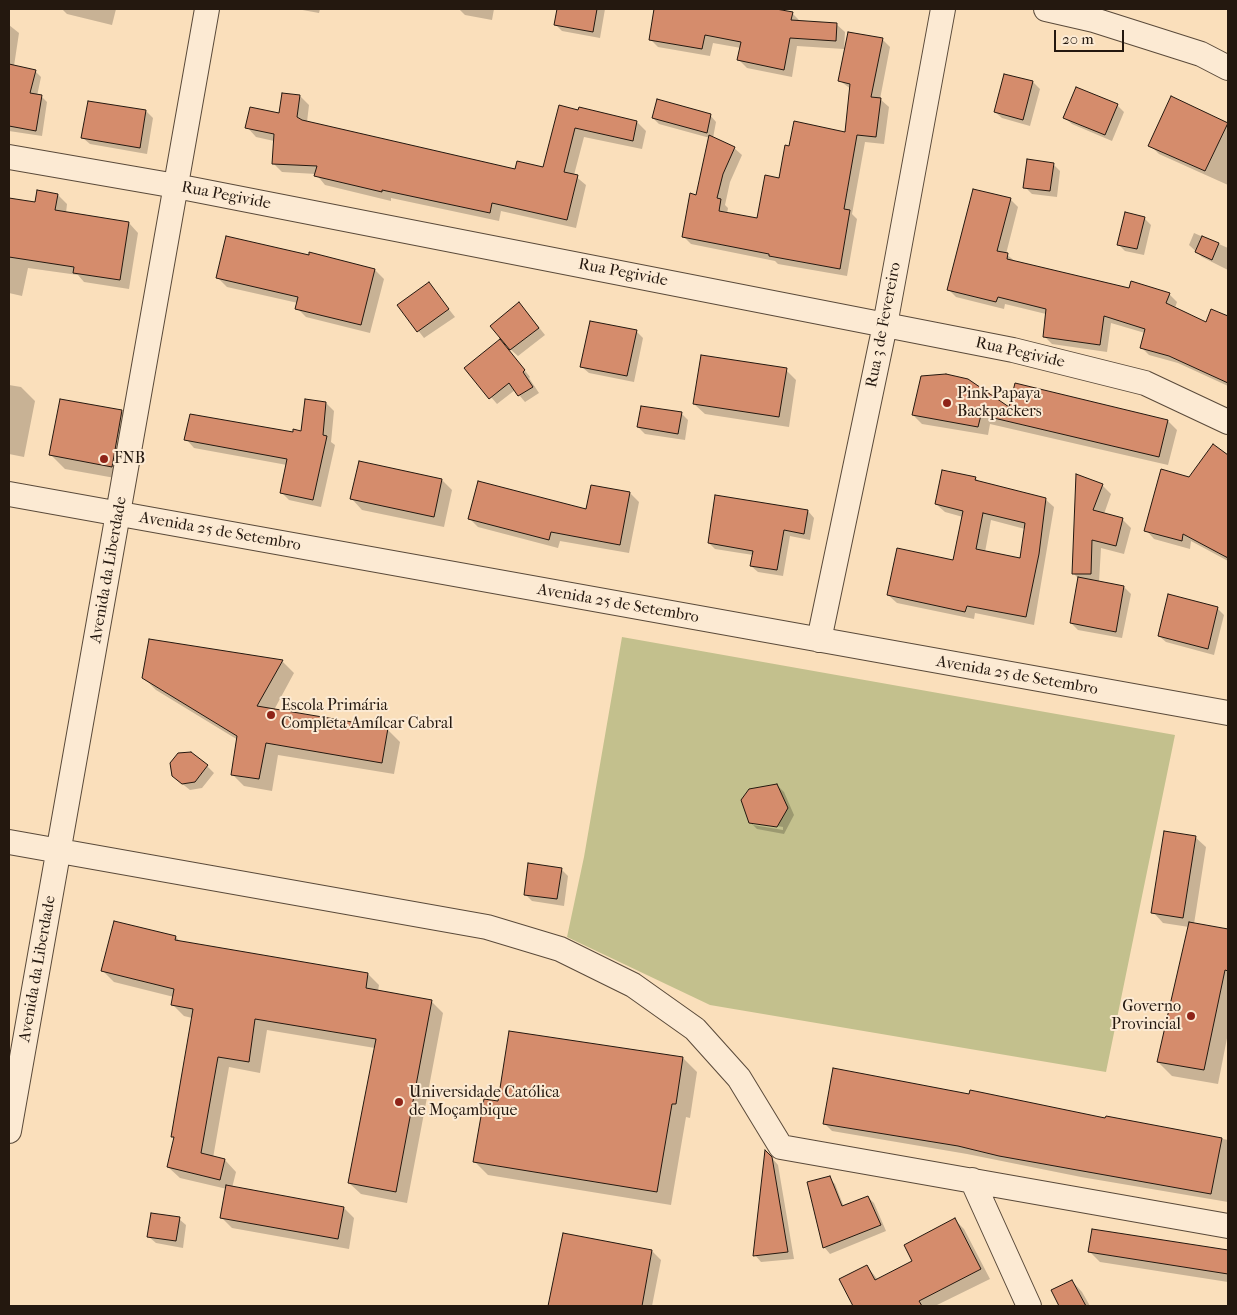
<!DOCTYPE html>
<meta charset="utf-8">
<style>
body{margin:0}
#map{position:relative;width:1237px;height:1315px;overflow:hidden;background:#fadfbb;font-family:"IM FELL French Canon",serif}
canvas{display:block}
.frame{position:absolute;inset:0;border:10px solid #24180f;pointer-events:none}
.scale{position:absolute;left:1054px;top:30px;width:70px;height:22px;box-sizing:border-box;border:2px solid #24180f;border-top:0;padding-left:6px;font-size:15px;line-height:18px;white-space:nowrap;color:#24180f;-webkit-text-stroke:4px #fcead3;paint-order:stroke}
</style>
<div id="map">
<canvas width="1237" height="1315"></canvas>
<div class="frame"></div>
<div class="scale">20 m</div>
</div>
<script>
const c = document.querySelector('canvas').getContext('2d');
c.lineJoin = 'round';
function paint(path, color) { c.fillStyle = color; c.fill(path, 'evenodd'); }
const poly = rows => new Path2D(rows.map(r => 'M' + r).join(''));
function stroke(path, color, width, dash) { c.strokeStyle = color; c.lineWidth = width; c.lineCap = dash ? 'butt' : 'round'; c.setLineDash(dash || []); c.stroke(path); }
function label(font, color, halo, rows, align = 'center') {
  c.font = font + ' "IM FELL French Canon",serif'; c.lineWidth = 4; c.setLineDash([]); c.textBaseline = 'middle'; c.strokeStyle = halo; c.fillStyle = color; for (const [text, x, y, turn = 0] of rows) {
    c.save(); c.translate(x, y); c.rotate((+turn || 0) * Math.PI / 180); c.textAlign = isNaN(turn) ? turn : align; if (halo) c.strokeText(text, 0, 0); c.fillText(text, 0, 0); c.restore();
  }
}
paint(poly([
 [622,637,1175,735,1106,1072,710,1005,567,937,584,857]
]), '#c3c08d');
paint(poly([
 [62,9,116,9,112,25,67,14],
 [297,9,320,9,319,13],
 [459,9,494,9,492,20,465,15],
 [558,9,605,9,600,38,562,31,555,24],
 [655,9,769,9,792,13,801,22,836,24,845,32,844,49,797,46,792,77,747,68,739,60,741,48,713,43,710,56,658,47,650,39],
 [9,25,19,33,14,66,35,71,41,77,37,96,41,96,47,102,42,136,9,131],
 [882,39,890,47,880,99,889,107,884,144,865,142,852,214,857,219,847,276,778,264,775,261,691,244,683,236,697,196,710,138,659,124,653,118,710,115,716,122,713,138,734,148,742,155,730,182,725,205,728,208,727,214,758,220,780,179,790,147,846,134,851,89,840,81],
 [1005,75,1033,82,1040,89,1030,126,1002,118,995,112],
 [300,96,309,105,307,122,516,170,544,169,560,107,637,122,646,131,642,149,584,137,574,175,586,185,576,228,501,211,499,221,391,198,391,201,325,185,316,174,282,172,273,163,274,141,256,137,247,127,280,115],
 [1117,105,1124,112,1112,141,1072,124,1065,118],
 [146,111,153,118,147,154,90,144,83,138],
 [1227,124,1228,185,1159,154,1150,145],
 [1053,164,1060,171,1057,197,1032,194,1025,187],
 [58,195,67,204,66,213,129,223,138,233,129,289,84,282,78,275,28,268,22,296,9,293,9,199,36,204],
 [1010,199,1018,207,1006,254,1016,262,1129,289,1169,294,1177,302,1175,308,1206,324,1212,310,1228,317,1228,386,1178,363,1149,355,1141,347,1145,333,1111,323,1107,352,1052,344,1044,336,1046,314,1005,304,1004,309,956,297,948,289],
 [1144,218,1151,225,1144,255,1125,251,1118,244],
 [1194,233,1228,248,1228,270,1202,257,1189,245],
 [310,254,375,270,384,279,370,333,306,317,297,308,298,303,227,287,218,278,310,256],
 [429,284,455,317,424,338,399,306],
 [526,311,545,335,518,356,510,349],
 [636,331,643,338,634,382,589,373,582,367],
 [507,348,530,377,529,378,539,393,525,402,515,390,497,404,466,368],
 [786,370,796,380,789,427,705,414,694,404],
 [9,385,21,387,35,401,24,457,9,454],
 [326,403,334,411,331,442,335,445,321,507,289,500,281,492,287,465,194,448,186,439,302,432],
 [1010,410,1168,421,1177,430,1168,465,990,424,988,435,922,424,913,415],
 [122,411,136,425,126,480,65,469,51,455],
 [681,413,688,420,685,440,645,434,638,427],
 [1217,449,1228,457,1228,561,1191,541,1190,549,1154,539,1146,530,1191,484],
 [1077,476,1102,485,1111,494,1104,514,1122,519,1131,528,1124,554,1101,548,1099,582,1124,587,1131,594,1122,638,1078,630,1071,623,1079,579,1073,573],
 [975,478,980,482,1045,499,1054,507,1034,625,975,613,974,619,897,603,888,595,954,561,963,517,945,512,936,504],
 [991,520,1025,529,1021,559,985,552],
 [442,480,452,490,444,527,362,510,352,499],
 [630,493,639,502,629,553,560,541,558,548,478,527,469,518,587,510],
 [808,511,814,518,810,540,790,536,783,576,758,572,751,566,753,555,715,549,709,543],
 [1217,608,1224,615,1214,655,1166,642,1159,636],
 [282,661,294,673,274,710,387,729,400,742,394,774,278,755,272,791,244,786,232,774,238,740,156,690,144,678],
 [207,766,214,773,202,788,190,790,180,782],
 [777,785,784,792,794,815,784,834,757,829,750,822],
 [753,822,783,827,783,830,753,825],
 [1195,837,1206,847,1194,924,1228,930,1228,1033,1218,1084,1172,1076,1158,1062,1189,927,1163,923,1153,912],
 [561,869,568,876,564,906,532,901,525,894],
 [176,937,181,943,368,974,379,985,378,991,432,1002,443,1013,407,1203,361,1194,349,1183,375,1048,267,1030,260,1073,229,1067,213,1158,225,1160,236,1172,232,1188,344,1208,354,1218,349,1249,232,1228,221,1217,227,1189,180,1178,168,1167,175,1139,172,1136,192,1018,184,1016,173,1005,174,997,114,982,103,971],
 [683,1058,697,1072,690,1118,686,1117,671,1205,488,1175,474,1161,499,1102],
 [1107,1117,1228,1140,1228,1202,1081,1177,967,1154,832,1131,824,1123,1106,1120],
 [767,1152,778,1165,794,1259,761,1262,755,1255],
 [829,1178,835,1184,844,1207,868,1197,874,1203,886,1231,830,1254,825,1248,809,1183],
 [179,1219,186,1225,183,1248,156,1243,149,1237],
 [955,1220,964,1229,990,1279,935,1306,855,1306,841,1280,867,1266,878,1280,914,1262],
 [1093,1231,1228,1252,1228,1282,1100,1262,1090,1252],
 [564,1234,652,1251,661,1260,652,1306,549,1306],
 [1072,1281,1082,1292,1090,1306,1061,1306,1053,1291]
]), '#0003');
const building = poly([
 [557,9,597,9,593,32,554,25,557,9],
 [654,9,776,9,793,12,791,20,837,23,836,41,790,38,784,70,737,60,741,42,705,35,702,49,649,40,654,9],
 [848,32,883,38,871,97,881,98,876,137,857,135,844,209,850,210,840,269,769,256,769,254,682,237,690,193,696,195,709,135,735,147,723,174,717,198,721,199,719,211,757,218,765,175,779,178,785,145,789,146,794,121,845,132,850,84,838,81,848,32],
 [9,64,36,70,30,93,42,95,36,131,9,126,9,64],
 [1004,74,1033,81,1023,120,994,112,1004,74],
 [1076,87,1118,104,1105,135,1063,118,1076,87],
 [282,93,300,95,297,117,302,120,515,169,517,161,543,167,559,105,578,110,579,107,637,121,633,141,575,128,564,172,578,175,567,220,492,203,490,213,382,190,382,192,314,176,317,166,272,164,274,134,245,128,250,107,279,113,282,93],
 [1171,96,1228,123,1205,171,1148,146,1171,96],
 [657,99,711,114,707,133,652,118,657,99],
 [88,101,146,110,140,148,81,138,88,101],
 [1027,159,1054,163,1050,191,1023,188,1027,159],
 [973,189,1011,198,997,251,1008,253,1007,259,1129,288,1131,281,1170,293,1166,303,1206,322,1211,309,1228,316,1228,383,1169,356,1140,348,1145,329,1104,316,1100,345,1043,337,1046,309,998,297,996,302,947,290,973,189],
 [37,190,58,194,55,210,129,222,120,280,73,273,74,267,9,257,9,198,35,202,37,190],
 [1125,212,1145,217,1137,249,1117,245,1125,212],
 [226,236,309,255,309,252,375,269,361,325,295,309,298,297,216,278,226,236],
 [1202,236,1219,243,1212,260,1195,252,1202,236],
 [429,282,449,309,417,332,397,305,429,282],
 [519,302,539,328,510,350,490,326,519,302],
 [590,321,637,330,627,376,580,367,590,321],
 [500,339,525,370,523,372,533,387,518,396,509,383,489,399,464,368,500,339],
 [701,355,787,368,779,417,693,404,701,355],
 [946,374,968,379,1009,407,1015,383,1168,420,1159,457,981,415,978,427,912,415,921,376,946,374],
 [60,399,122,410,112,467,49,455,60,399],
 [305,399,326,402,323,435,327,436,313,500,280,493,287,459,184,440,190,414,293,432,293,429,301,431,305,399],
 [641,406,682,412,678,434,637,427,641,406],
 [1213,444,1228,455,1228,558,1183,534,1182,541,1144,531,1161,469,1189,477,1213,444],
 [359,461,442,479,434,517,350,499,359,461],
 [942,470,976,477,975,480,1046,498,1039,554,1026,617,967,606,965,612,887,595,897,548,953,560,963,511,935,504,942,470],
 [983,513,1025,523,1020,558,976,549,983,513],
 [1076,474,1103,484,1093,510,1123,518,1116,546,1092,540,1091,574,1072,574,1076,474],
 [478,481,586,509,591,485,630,492,620,545,551,532,549,540,468,519,478,481],
 [715,495,808,510,804,534,784,530,777,570,750,566,753,551,708,543,715,495],
 [1078,577,1124,586,1116,632,1070,623,1078,577],
 [1168,594,1218,607,1208,649,1158,636,1168,594],
 [149,639,283,660,257,706,388,728,382,763,266,743,259,779,231,775,237,736,142,678,149,639],
 [191,752,208,765,195,782,182,784,172,776,170,763,178,753,191,752],
 [777,784,788,808,777,827,749,823,741,800,749,789,777,784],
 [1164,831,1196,836,1183,918,1151,913,1164,831],
 [528,863,562,868,557,899,524,895,528,863],
 [114,921,176,936,175,940,368,973,366,988,432,1000,396,1192,348,1183,376,1039,255,1019,249,1062,218,1057,201,1153,225,1159,220,1180,167,1167,174,1137,171,1137,193,1009,171,1005,174,989,101,971,114,921],
 [1189,922,1228,929,1228,971,1225,970,1204,1070,1157,1062,1189,922],
 [509,1031,683,1057,676,1104,672,1104,657,1192,473,1162,484,1099,498,1101,509,1031],
 [833,1068,969,1094,970,1090,1105,1118,1106,1116,1222,1138,1211,1194,999,1156,958,1146,823,1124,833,1068],
 [765,1150,772,1157,788,1252,753,1256,765,1150],
 [830,1176,842,1206,868,1196,881,1225,823,1248,807,1182,830,1176],
 [226,1185,344,1207,338,1239,220,1218,226,1185],
 [151,1213,180,1217,176,1241,147,1237,151,1213],
 [955,1218,981,1269,919,1301,922,1306,853,1306,839,1279,867,1265,875,1280,912,1261,904,1245,955,1218],
 [1092,1229,1228,1250,1228,1274,1088,1252,1092,1229],
 [563,1233,652,1250,642,1306,548,1306,563,1233],
 [1072,1280,1086,1306,1059,1306,1051,1290,1072,1280]
]);
paint(building, '#d58c6c');
stroke(building, '#24180f', 1);
const minor = poly([
 [1046,9,1094,20,1201,54,1228,68],
 [9,157,176,186,1013,350,1145,383,1228,422],
 [9,494,1228,713],
 [819,640,885,325,943,9],
 [9,842,487,927,560,949,633,985,695,1029,739,1078,781,1147,1228,1226],
 [9,1131,207,9],
 [972,1180,1029,1306]
]);
stroke(minor, '#5a4a3a', 26);
stroke(minor, '#fcead3', 24);
for (const [x, y, r, color] of [
 [947,403,5,"#8f2418"],
 [104,459,5,"#8f2418"],
 [271,715,5,"#8f2418"],
 [1191,1016,5,"#8f2418"],
 [399,1102,5,"#8f2418"]
]) { const dot = new Path2D(); dot.arc(x, y, r, 0, 2 * Math.PI); c.fillStyle = color; c.fill(dot); stroke(dot, '#fcead3', 2); }
label('16px', '#24180f', '#fcead3', [
 ["Rua Pegivide",226,196,11],
 ["Rua Pegivide",623,273,11],
 ["Rua 3 de Fevereiro",884,325,-79],
 ["Rua Pegivide",1020,353,13],
 ["Avenida 25 de Setembro",220,532,10],
 ["Avenida da Liberdade",109,570,-80],
 ["Avenida 25 de Setembro",618,604,10],
 ["Avenida 25 de Setembro",1017,676,10],
 ["Avenida da Liberdade",38,969,-80]
]);
label('16px', '#24180f', '#fcead3', [
 ["Pink Papaya",957,394],
 ["Backpackers",957,412],
 ["FNB",114,459],
 ["Escola Primária",281,706],
 ["Completa Amílcar Cabral",281,724],
 ["Governo",1181,1007,"right"],
 ["Provincial",1181,1025,"right"],
 ["Universidade Católica",409,1093],
 ["de Moçambique",409,1111]
], 'left');
</script>
